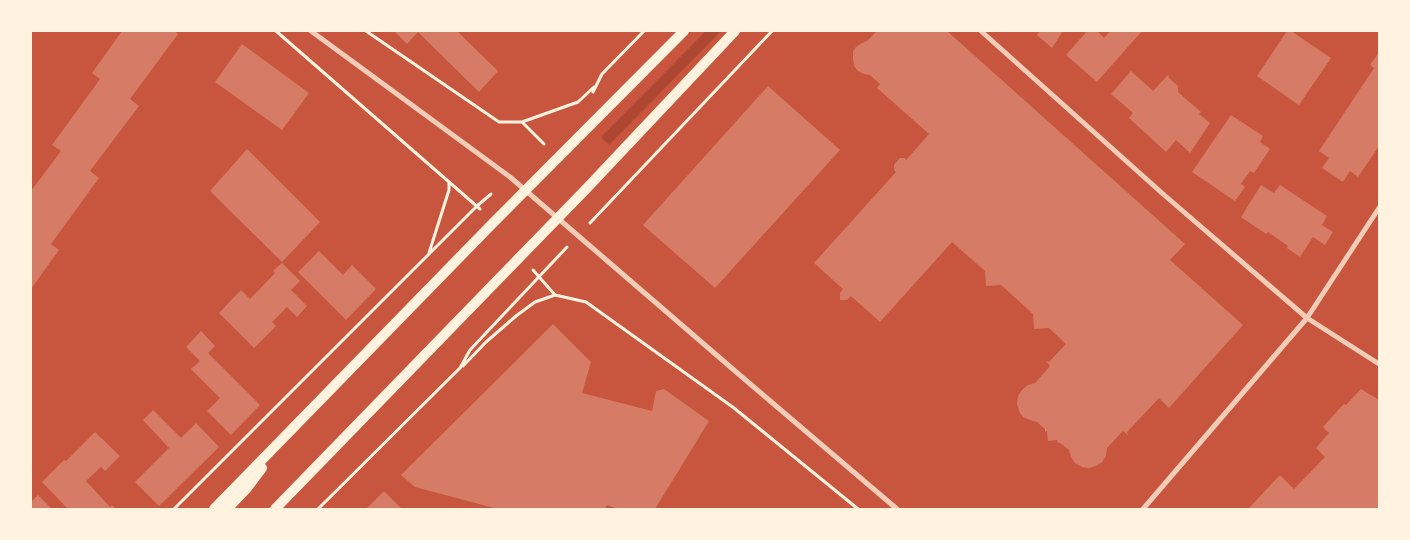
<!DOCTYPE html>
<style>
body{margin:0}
#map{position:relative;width:1410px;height:540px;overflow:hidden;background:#c8553d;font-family:Rubik,sans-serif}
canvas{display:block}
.frame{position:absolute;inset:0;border:32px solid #fff3e0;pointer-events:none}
</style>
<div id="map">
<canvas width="1410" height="540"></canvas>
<div class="frame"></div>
</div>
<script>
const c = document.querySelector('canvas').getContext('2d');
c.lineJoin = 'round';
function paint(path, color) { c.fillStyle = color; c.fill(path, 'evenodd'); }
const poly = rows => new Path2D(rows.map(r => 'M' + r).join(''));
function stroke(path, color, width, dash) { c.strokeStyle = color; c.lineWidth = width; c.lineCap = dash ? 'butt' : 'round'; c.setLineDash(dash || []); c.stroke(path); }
paint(poly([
 [706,31,721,31,609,145,601,137]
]), '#ae4732');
paint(poly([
 [122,31,175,31,178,34,130,99,139,106,90,171,99,178,51,244,59,250,31,289,31,191,61,151,52,145,100,79,92,73],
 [394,31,457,31,498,71,479,92,418,32,407,44],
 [877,31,947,31,1185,244,1170,260,1243,325,1169,408,1159,398,1127,432,1128,435,1123,431,1107,448,1106,456,1102,462,1096,466,1089,468,1082,467,1075,463,1071,457,1069,450,1060,443,1058,443,1057,440,1048,441,1047,431,1045,432,1045,429,1037,422,1030,420,1023,417,1019,411,1017,404,1018,396,1022,390,1028,385,1035,383,1050,366,1046,361,1049,362,1066,344,1049,328,1034,329,1033,314,1001,285,986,286,985,271,952,242,880,322,851,296,847,300,840,300,840,293,843,289,814,263,896,172,894,170,894,165,900,158,905,158,906,160,929,134,877,88,880,84,870,75,864,74,858,71,854,66,853,59,853,52,856,47,862,43,867,41],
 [1040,31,1063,31,1052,48,1037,35],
 [1087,31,1097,31,1104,38,1110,31,1142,31,1097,82,1066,55],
 [1287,31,1291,31,1331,58,1299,105,1257,76],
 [242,44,309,93,282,130,215,82],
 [1379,52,1379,146,1358,177,1350,171,1343,182,1322,168,1329,158,1319,151,1374,68,1370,65],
 [1131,71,1153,91,1168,75,1169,76,1168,77,1178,86,1178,92,1201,112,1199,114,1210,123,1190,153,1176,140,1166,152,1129,118,1133,113,1111,94],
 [768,86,840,150,715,288,643,225],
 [1231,115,1263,136,1260,142,1270,149,1254,173,1250,171,1241,184,1245,187,1235,201,1192,172],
 [247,149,320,222,282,262,210,191],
 [1261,185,1274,193,1280,185,1327,216,1322,225,1333,232,1325,245,1313,237,1300,257,1287,248,1288,246,1268,232,1266,234,1241,217],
 [319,251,343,275,352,265,376,289,346,320,298,272],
 [282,263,300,281,291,290,307,306,297,317,287,307,272,322,276,326,254,348,219,313,241,290,250,299,275,273,273,271],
 [553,324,591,362,582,393,652,411,656,391,664,389,709,421,655,509,618,509,607,505,605,509,498,509,415,487,401,475],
 [201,331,215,346,208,353,260,405,231,435,207,411,220,398,191,369,200,361,186,347],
 [1361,389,1379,400,1379,509,1248,509,1280,475,1294,489,1325,457,1316,448,1329,433,1323,427,1339,409,1344,404,1346,405],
 [153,410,181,438,196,423,219,447,159,506,135,482,169,448,143,420],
 [95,432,120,456,105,471,101,467,86,481,110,507,112,505,116,509,68,509,42,482,64,460,66,461],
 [384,491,402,509,366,509],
 [38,495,52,509,31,509,31,502]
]), '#d67c66');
stroke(poly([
 [276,31,480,209],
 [366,31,499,122,522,122,544,144],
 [593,92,602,74,644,31],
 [522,122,578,102,594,87],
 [590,223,772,31],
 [429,253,449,190,449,182],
 [533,270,555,295,586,302,734,408,858,509],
 [463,366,486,342,516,316,535,302,555,295],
 [174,509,477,206,491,194],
 [318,509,460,368,470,350,567,247]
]), '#fff3e0', 3);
stroke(poly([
 [311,31,510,177,742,377,897,509],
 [981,31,1163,194,1307,318,1379,364],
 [1143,509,1307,318,1379,208]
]), '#f1ccb7', 5);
stroke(poly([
 [214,509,492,224,684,31],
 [227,509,247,488,262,468],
 [275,509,587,188,735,31]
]), '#fff3e0', 10);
</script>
